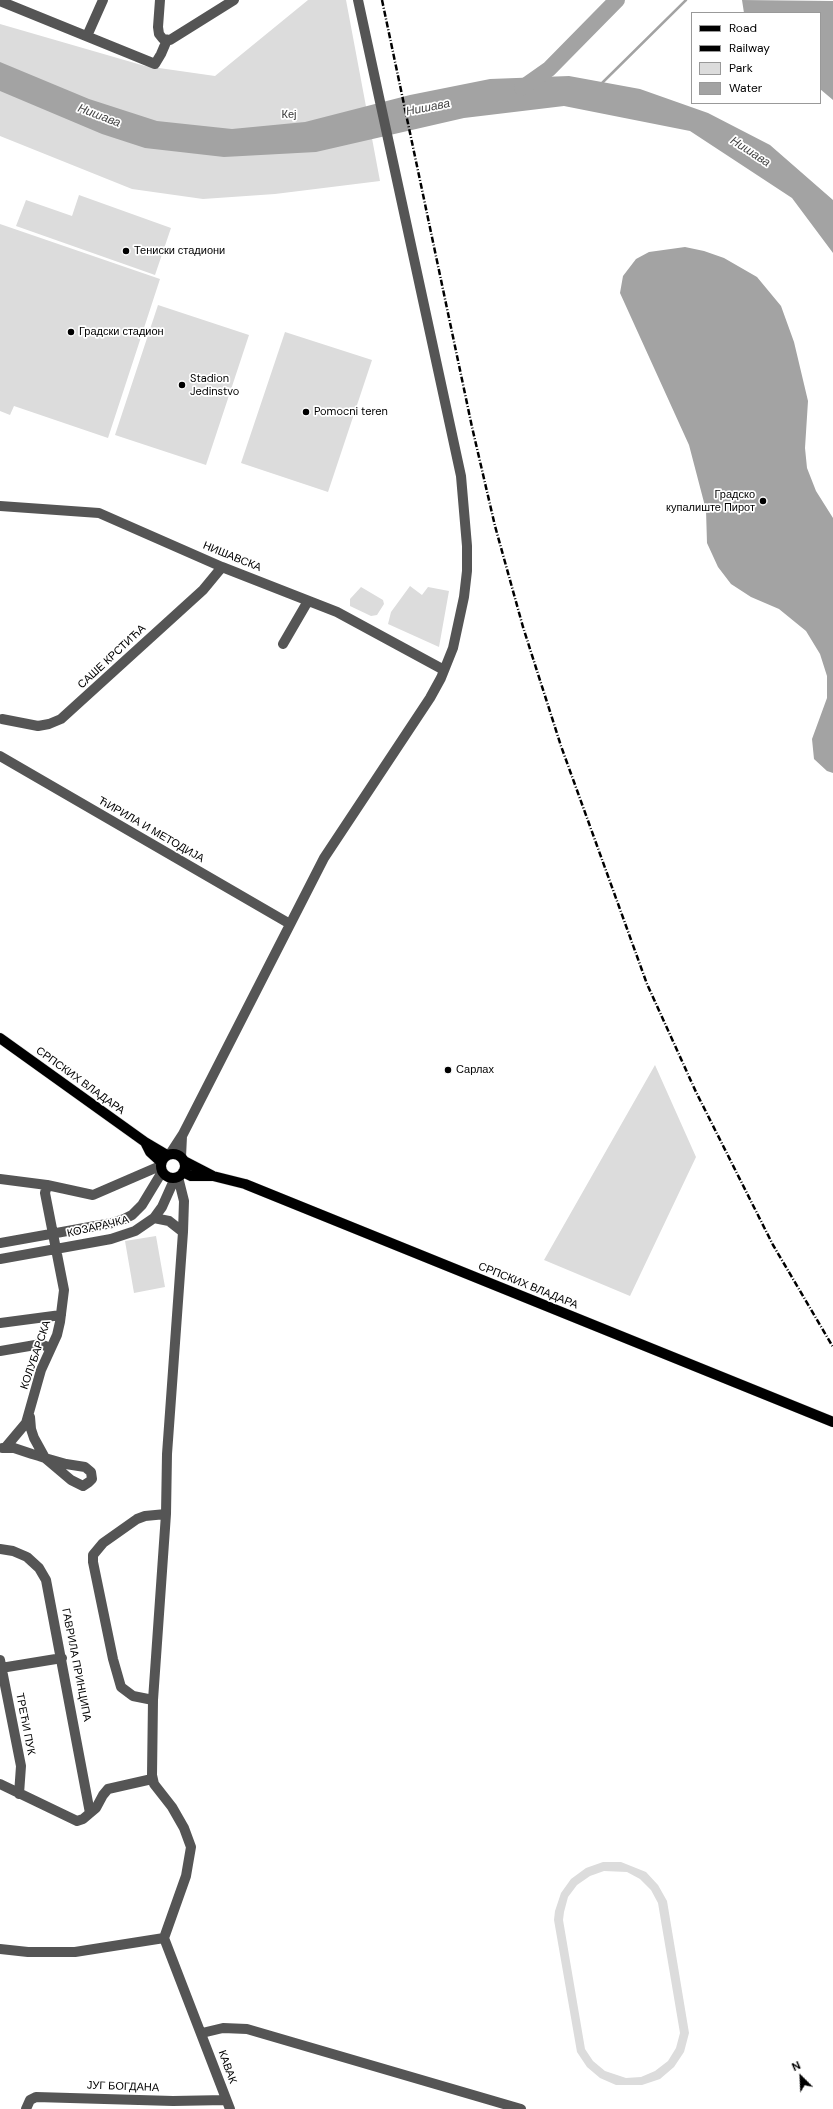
<!DOCTYPE html>
<meta charset="utf-8">
<style>
body{margin:0}
#map{position:relative;width:833px;height:2109px;overflow:hidden;background:#fff;font-family:"DM Sans",sans-serif}
canvas{display:block}
.legend{position:absolute;left:691px;top:12px;width:130px;height:92px;box-sizing:border-box;background:#fff;border:1px solid #999;margin:0;padding:5px 7px;list-style:none;font-size:12px;color:#000}
.legend li{display:flex;align-items:center;gap:8px;height:20px}
.legend b{width:20px;border:1px solid #999}
.north{position:absolute;left:781px;top:2057px;width:40px;height:40px;-webkit-text-stroke:3px #fff;paint-order:stroke;rotate:336deg;font-size:11px;font-weight:700;line-height:16px;text-align:center;color:#000}
.north::after{content:'';display:block;margin:auto;width:14px;height:18px;background:#000;clip-path:polygon(50% 0,100% 100%,50% 72%,0 100%)}
</style>
<div id="map">
<canvas width="833" height="2109"></canvas>
<ul class="legend">
<li><b style="height:5px;background:#000"></b>Road</li>
<li><b style="height:5px;background:#000"></b>Railway</li>
<li><b style="height:11px;background:#dcdcdc"></b>Park</li>
<li><b style="height:11px;background:#a3a3a3"></b>Water</li>
</ul>
<div class="north">N</div>
</div>
<script>
const c = document.querySelector('canvas').getContext('2d');
c.lineJoin = 'round';
function paint(path, color) { c.fillStyle = color; c.fill(path, 'evenodd'); }
const poly = rows => new Path2D(rows.map(r => 'M' + r).join(''));
function stroke(path, color, width, dash) { c.strokeStyle = color; c.lineWidth = width; c.lineCap = dash ? 'butt' : 'round'; c.setLineDash(dash || []); c.stroke(path); }
function label(font, color, halo, rows, align = 'center') {
  c.font = font + ' "DM Sans",sans-serif'; c.lineWidth = 3.5; c.setLineDash([]); c.textBaseline = 'middle'; c.strokeStyle = halo; c.fillStyle = color; for (const [text, x, y, turn = 0] of rows) {
    c.save(); c.translate(x, y); c.rotate((+turn || 0) * Math.PI / 180); c.textAlign = isNaN(turn) ? turn : align; if (halo) c.strokeText(text, 0, 0); c.fillText(text, 0, 0); c.restore();
  }
}
paint(poly([
 [308,0,346,0,380,181,275,194,203,199,132,189,0,136,0,24,145,66,215,76],
 [79,195,171,228,155,275,16,226,26,200,72,216],
 [0,224,160,279,108,438,14,406,10,415,0,411],
 [158,305,249,335,206,465,115,435],
 [285,332,372,360,328,492,241,463],
 [410,586,422,595,428,587,449,591,439,647,388,624,391,612],
 [361,587,383,600,384,604,377,615,371,616,350,606,350,599],
 [655,1065,696,1157,630,1296,544,1260],
 [156,1236,165,1287,134,1293,125,1241],
 [603,1862,621,1862,646,1872,658,1885,667,1901,689,2033,684,2052,674,2067,660,2079,642,2085,616,2085,600,2078,587,2067,577,2052,554,1920,555,1911,561,1893,571,1879,586,1868],
 [604,1871,627,1872,640,1879,651,1890,658,1903,680,2033,676,2048,668,2061,655,2071,641,2077,626,2078,605,2071,593,2061,585,2049,563,1920,564,1912,568,1897,577,1885,590,1876]
]), '#dcdcdc');
paint(poly([
 [742,0,833,1,833,100,820,89,820,13,744,13],
 [0,62,89,99,157,121,232,129,305,122,410,95,490,79,569,76,640,89,708,113,770,145,833,200,833,253,792,198,690,131,564,106,464,118,316,152,224,157,145,148,102,134,0,91],
 [685,247,704,251,724,258,757,277,781,306,794,342,808,401,805,448,807,468,816,491,833,518,833,773,827,771,814,759,812,739,827,698,827,676,820,654,806,631,779,609,751,597,731,584,718,567,707,543,706,510,689,445,620,293,623,276,636,259,649,252]
]), '#a3a3a3');
stroke(poly([
 [601,84,686,0]
]), '#a3a3a3', 2.5);
stroke(poly([
 [522,88,549,69,617,0]
]), '#a3a3a3', 16);
const major = poly([
 [0,1038,145,1142,167,1155],
 [145,1142,150,1152,161,1162],
 '161 1166a12 12 0 1 1 24 0a12 12 0 1 1-24 0Z',
 [184,1161,213,1176,245,1184,833,1422],
 [183,1172,191,1176,213,1176]
]);
stroke(major, '#dbdbdb', 11);
stroke(poly([
 [160,0,158,27,159,34,163,39,170,40,234,0],
 [0,1,155,64,161,54,167,40],
 [87,36,103,0],
 [0,506,99,513,222,567,337,612,444,670],
 [283,644,308,601],
 [2,719,38,726,49,724,61,719,203,590,222,567],
 [0,756,290,924],
 [170,1154,183,1134,324,858,430,698,441,678,453,648,464,597,467,571,467,546,461,476,358,0],
 [181,1157,182,1136],
 [178,1177,184,1201,183,1232,167,1454,166,1514,153,1700,152,1775,154,1784,172,1807,184,1828,191,1847,186,1876,164,1938,230,2109],
 [0,1179,47,1185,93,1195,160,1166],
 [154,1218,169,1221,183,1232],
 [0,1243,112,1223,124,1219,132,1215,142,1205,162,1172],
 [0,1259,111,1239,135,1231,154,1218,162,1207,175,1178],
 [0,1323,61,1315],
 [0,1351,41,1344,50,1348],
 [2,1448,14,1448,32,1454,39,1456,45,1458,66,1464,85,1467,91,1472,92,1479,89,1482,83,1486,71,1480,45,1458,34,1438,31,1429,30,1417],
 [5,1448,26,1423,41,1370,57,1335,60,1322,64,1290,45,1193,47,1185],
 [0,1549,13,1551,27,1557,39,1568,46,1580,90,1813],
 [0,1660,21,1766,19,1794],
 [1,1668,62,1658],
 [153,1700,133,1696,121,1687,113,1659,93,1562,93,1555,103,1543,137,1519,145,1516,166,1514],
 [0,1784,77,1821,83,1819,96,1808,103,1795,108,1789,152,1779],
 [0,1949,28,1952,75,1952,164,1938],
 [202,2033,223,2028,247,2029,521,2109],
 [26,2109,30,2100,36,2097,173,2101,226,2100]
]), '#555', 10);
stroke(major, '#000', 10);
stroke(poly([
 [382,0,472,427,495,526,523,627,561,746,647,984,696,1092,773,1245,833,1347]
]), '#000', 2.5, [6, 2, 1, 2]);
for (const [x, y, r, color] of [
 [126,251,4,"#000"],
 [71,332,4,"#000"],
 [182,385,4,"#000"],
 [306,412,4,"#000"],
 [763,501,4,"#000"],
 [448,1070,4,"#000"]
]) { const dot = new Path2D(); dot.arc(x, y, r, 0, 2 * Math.PI); c.fillStyle = color; c.fill(dot); stroke(dot, '#fff', 1.5); }
label('11px', '#333', '#fff', [
 ["Кеј",289,115]
]);
label('11px', '#000', '#fff', [
 ["Тениски стадиони",134,251],
 ["Градски стадион",79,332],
 ["Stadion",190,379],
 ["Jedinstvo",190,392],
 ["Pomocni teren",314,412],
 ["Градско",755,495,"right"],
 ["купалиште Пирот",755,508,"right"],
 ["Сарлах",456,1070]
], 'left');
label('11px', '#000', '#fff', [
 ["НИШАВСКА",232,557,22],
 ["САШЕ КРСТИЋА",112,657,-43],
 ["ЋИРИЛА И МЕТОДИЈА",151,830,30],
 ["СРПСКИХ ВЛАДАРА",80,1081,36],
 ["КОЗАРАЧКА",98,1227,-13],
 ["СРПСКИХ ВЛАДАРА",528,1286,22],
 ["КОЛУБАРСКА",36,1355,-71],
 ["ГАВРИЛА ПРИНЦИПА",76,1665,79],
 ["ТРЕЋИ ПУК",25,1724,79],
 ["КАВАК",227,2067,70],
 ["ЈУГ БОГДАНА",123,2087,2]
]);
label('italic 12px', '#444', '#fff', [
 ["Нишава",428,108,-11],
 ["Нишава",99,116,21],
 ["Нишава",750,152,33]
]);
</script>
